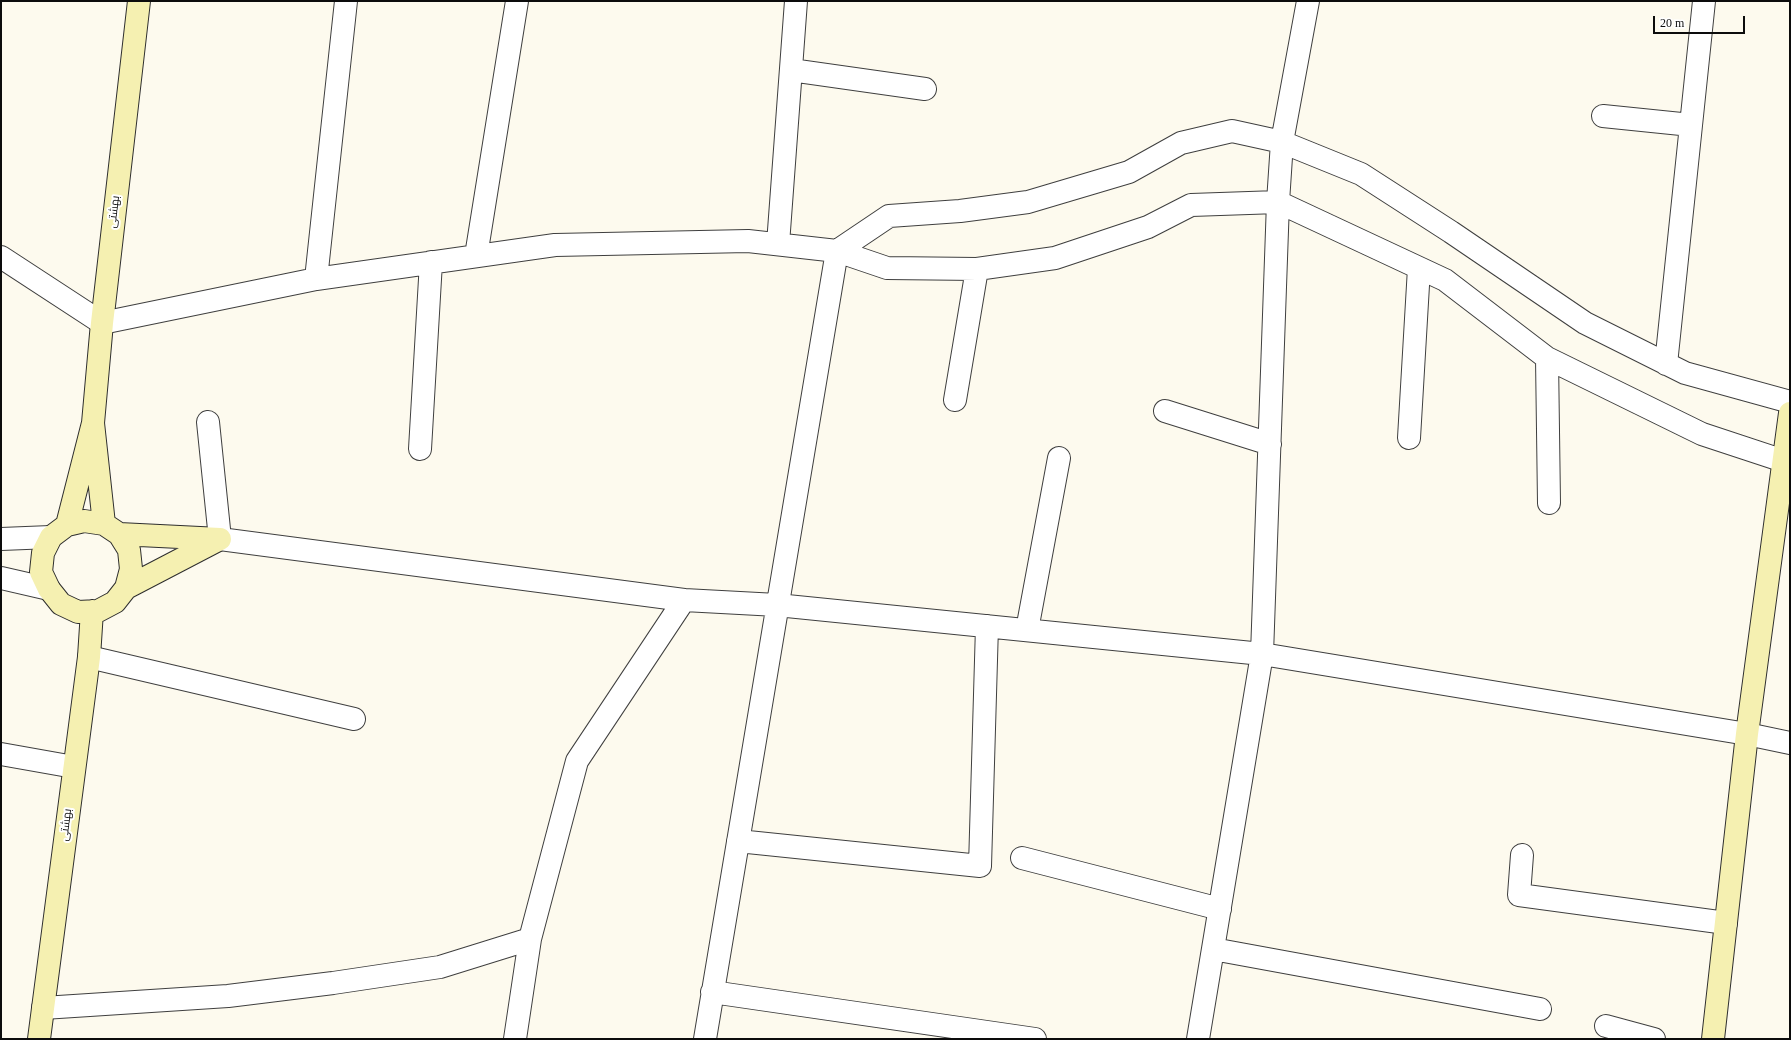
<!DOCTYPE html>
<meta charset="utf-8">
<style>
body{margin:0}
#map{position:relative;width:1791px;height:1040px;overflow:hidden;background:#fdfaee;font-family:Georgia,serif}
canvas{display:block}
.frame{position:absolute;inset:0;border:2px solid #0c0c0c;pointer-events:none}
.scale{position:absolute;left:1653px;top:16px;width:92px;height:18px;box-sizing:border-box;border:2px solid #0c0c0c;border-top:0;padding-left:5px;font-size:12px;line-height:14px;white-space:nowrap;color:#0c0c0c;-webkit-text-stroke:3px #fff;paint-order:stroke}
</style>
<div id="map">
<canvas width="1791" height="1040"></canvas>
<div class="frame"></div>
<div class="scale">20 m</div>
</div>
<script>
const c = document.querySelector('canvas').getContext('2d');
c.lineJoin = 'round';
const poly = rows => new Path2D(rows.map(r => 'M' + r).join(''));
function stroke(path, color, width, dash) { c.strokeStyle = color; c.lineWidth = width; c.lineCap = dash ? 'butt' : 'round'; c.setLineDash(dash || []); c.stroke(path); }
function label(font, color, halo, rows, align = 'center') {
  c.font = font + ' Georgia,Cairo,serif'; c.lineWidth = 4; c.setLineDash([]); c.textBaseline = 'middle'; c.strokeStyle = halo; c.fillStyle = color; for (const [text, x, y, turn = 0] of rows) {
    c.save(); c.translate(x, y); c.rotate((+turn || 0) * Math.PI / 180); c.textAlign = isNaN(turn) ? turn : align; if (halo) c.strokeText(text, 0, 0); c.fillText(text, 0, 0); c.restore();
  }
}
const street = poly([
 [791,70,925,89],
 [1603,116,1691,125],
 [778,244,796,1],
 [476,256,517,1],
 [1,257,102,323,316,279,555,245,748,241,837,251,705,1039],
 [316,279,346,1],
 [1547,358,1549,503],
 [1666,364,1704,1],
 [955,400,977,269],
 [1790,402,1685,373,1585,323,1451,232,1361,174,1282,142,1232,131,1181,143,1129,172,1028,202,960,211,889,216,837,251,887,268,977,269,1055,258,1148,227,1191,205,1278,202,1445,280,1547,358,1702,434,1790,463],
 [1165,411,1270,444],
 [208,422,220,539,684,600],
 [1409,438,1419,268],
 [420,449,431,262],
 [1,539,51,537],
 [1,578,49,589],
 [1027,630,1059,458],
 [89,657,354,719],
 [1,754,74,767],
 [738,841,980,866,987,626],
 [1522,855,1519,895,1726,923],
 [1022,858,1220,909],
 [1213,949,1540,1009],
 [712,992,1035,1039],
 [43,1008,228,996,333,983,440,967,530,939],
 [1606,1026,1654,1039],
 [515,1039,530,939,577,761,684,600,777,605,1262,654,1747,734,1790,743],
 [1198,1039,1262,654,1278,202,1282,142,1308,1]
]);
const secondary = poly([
 [93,423,102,323,139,1],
 [67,525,84,521,104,524,119,534,129,550,131,569,126,588,115,602,98,611,78,612,61,604,49,589,41,572,43,553,51,537,67,525,93,423,104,524],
 [119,534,220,539,126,588],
 [39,1039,89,657,92,611],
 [1713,1039,1747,734,1790,413]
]);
stroke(street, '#3f3f3f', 24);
stroke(secondary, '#2e2e2e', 24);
stroke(street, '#fff', 22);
stroke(secondary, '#f5f0b1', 22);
label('11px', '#0c0c0c', '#fff', [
 ["بهشتی",115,212,-83],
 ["بهشتی",67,825,-83]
]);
</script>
